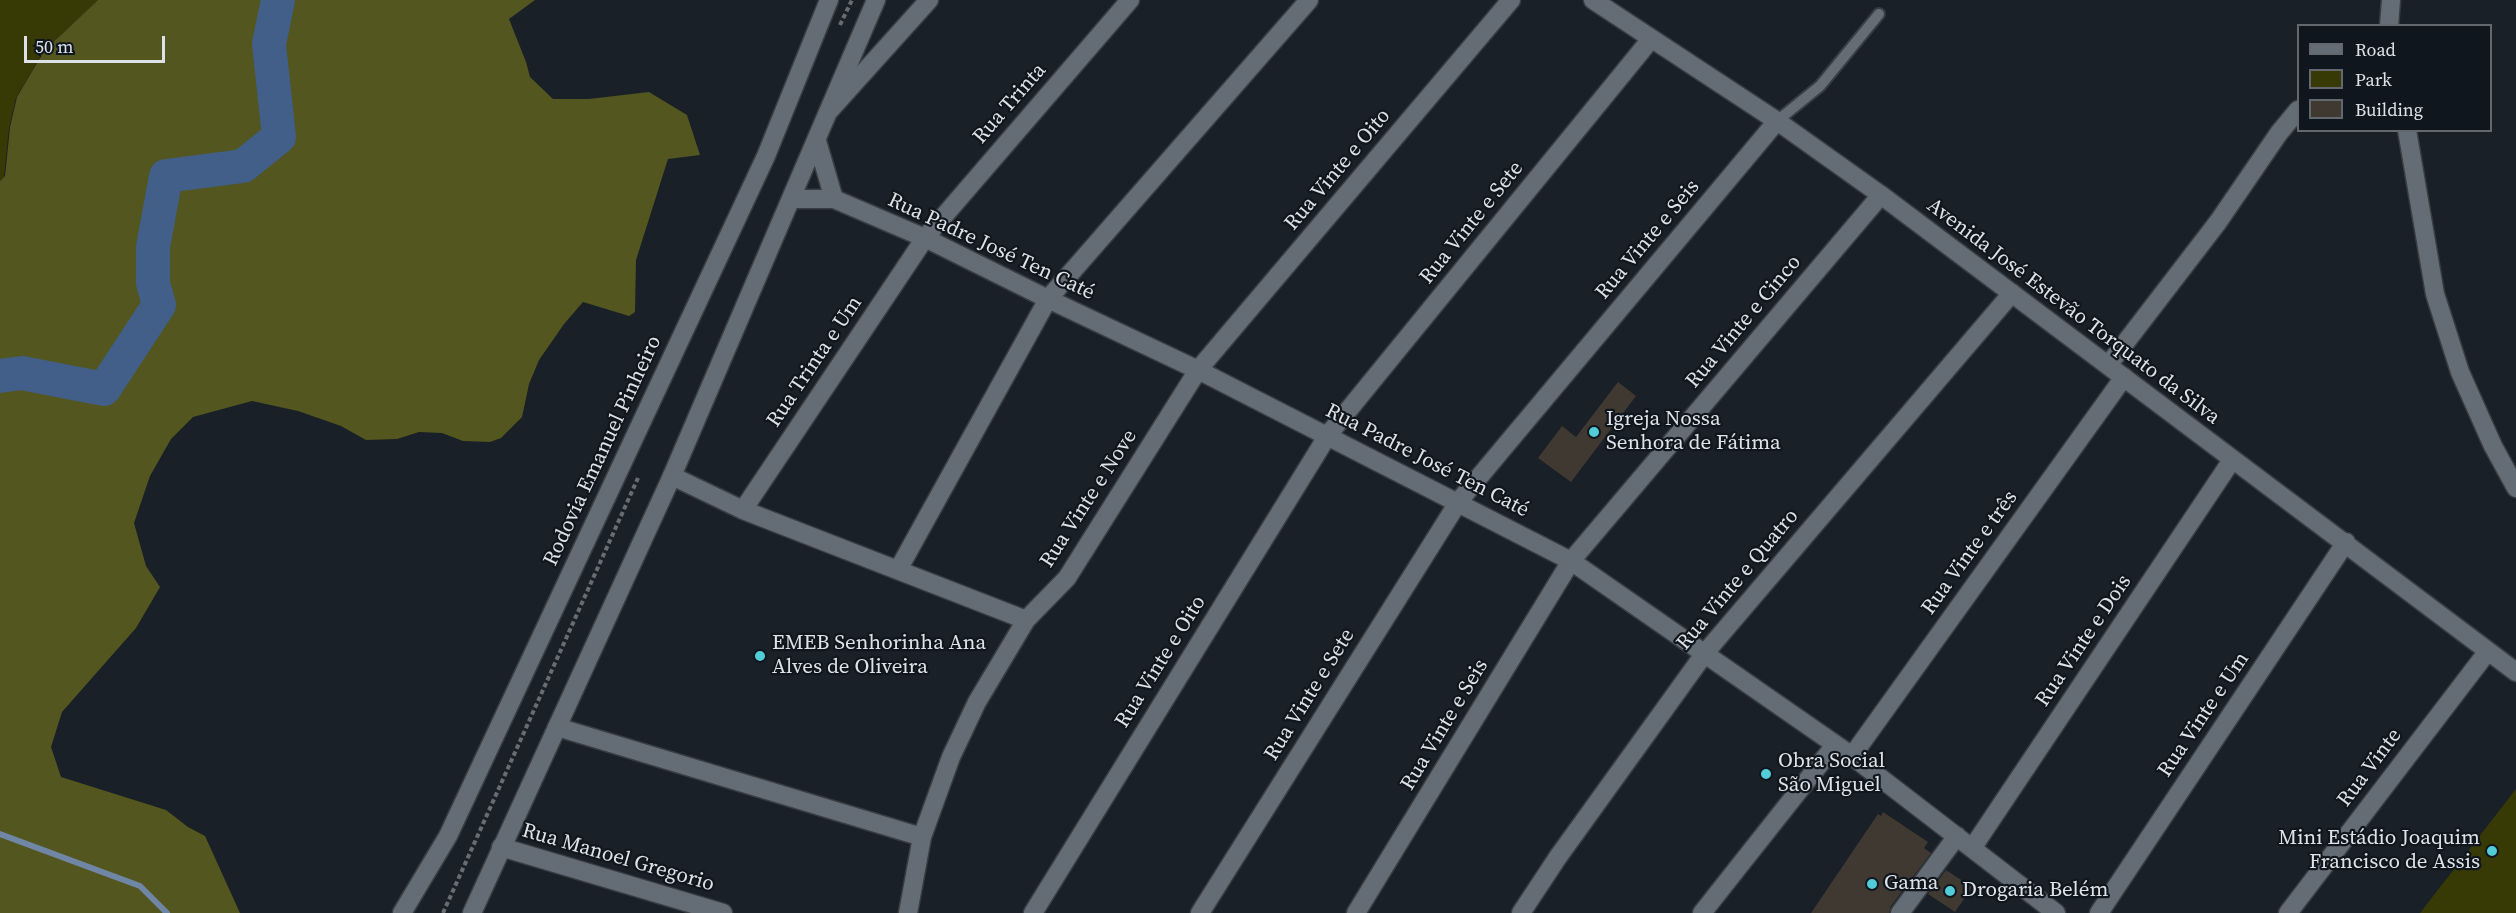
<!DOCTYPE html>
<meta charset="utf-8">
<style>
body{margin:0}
#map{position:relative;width:2516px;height:913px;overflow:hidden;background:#192027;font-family:"Source Serif 4",serif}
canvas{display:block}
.legend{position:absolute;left:2297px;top:24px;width:195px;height:108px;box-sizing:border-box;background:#10161e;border:2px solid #62686e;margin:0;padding:8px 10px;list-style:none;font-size:18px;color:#dde2e7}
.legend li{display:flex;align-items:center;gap:12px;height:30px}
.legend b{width:30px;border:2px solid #62686e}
.scale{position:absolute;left:24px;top:36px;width:141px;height:27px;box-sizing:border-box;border:3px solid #dde2e7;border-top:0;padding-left:8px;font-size:18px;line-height:21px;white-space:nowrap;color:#dde2e7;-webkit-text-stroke:4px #10161e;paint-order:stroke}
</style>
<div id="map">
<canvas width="2516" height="913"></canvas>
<ul class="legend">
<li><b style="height:8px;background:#646d76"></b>Road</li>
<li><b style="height:16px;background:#383a05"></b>Park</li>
<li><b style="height:16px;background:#403931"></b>Building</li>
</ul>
<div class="scale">50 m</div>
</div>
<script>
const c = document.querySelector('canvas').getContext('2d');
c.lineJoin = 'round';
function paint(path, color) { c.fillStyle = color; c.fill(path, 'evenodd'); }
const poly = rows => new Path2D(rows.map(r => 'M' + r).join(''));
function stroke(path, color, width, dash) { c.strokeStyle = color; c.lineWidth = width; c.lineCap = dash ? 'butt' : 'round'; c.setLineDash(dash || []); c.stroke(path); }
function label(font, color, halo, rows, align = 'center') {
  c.font = font + ' "Source Serif 4",serif'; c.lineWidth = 4.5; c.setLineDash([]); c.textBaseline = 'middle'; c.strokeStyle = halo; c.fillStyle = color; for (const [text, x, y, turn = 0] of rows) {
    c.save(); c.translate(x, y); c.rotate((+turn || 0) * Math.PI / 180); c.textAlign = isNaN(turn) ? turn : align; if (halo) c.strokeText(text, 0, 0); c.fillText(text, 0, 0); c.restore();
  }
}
paint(poly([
 [0,0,98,0,43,52,16,98,9,128,4,177,0,181],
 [2516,789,2516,913,2420,913]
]), '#383a05');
paint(poly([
 [98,0,535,0,509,19,526,62,530,77,553,99,589,99,649,92,687,115,700,155,668,159,636,260,635,312,629,316,583,302,564,324,539,360,529,384,522,417,501,438,490,442,463,441,442,433,419,432,397,439,366,440,341,426,298,411,252,401,193,417,171,439,150,476,134,523,146,566,160,587,136,628,62,712,51,747,61,777,166,810,188,827,205,836,240,913,0,913,0,181,5,176,10,127,17,97,44,51]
]), '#53561f');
stroke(poly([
 [0,834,140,886,167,913]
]), '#7086a5', 6);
stroke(poly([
 [0,376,22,373,104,389,159,305,153,283,153,247,166,176,243,166,279,137,269,44,278,0]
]), '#415f89', 34);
paint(poly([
 [1618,382,1636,396,1571,482,1538,458,1562,426,1576,437],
 [1883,812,1928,842,1924,848,1931,853,1891,906,1889,913,1811,913,1878,814,1881,816],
 [1946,870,1972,887,1955,912,1928,894]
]), '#403931');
const lane = poly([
 [1777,121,1820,86,1879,14]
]);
const street = poly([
 [2389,26,2391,0],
 [830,110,929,0],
 [2407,130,2435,294,2460,372,2493,446,2516,488],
 [817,141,834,199],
 [793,199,834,199,925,238,1048,299,1198,370,1571,561,1852,756,2056,913],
 [2109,364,2218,222,2279,133,2298,110],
 [672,476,743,510,1026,620],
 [743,510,925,238,1130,0],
 [898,570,1048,299,1309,0],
 [557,727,922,837],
 [1852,756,2124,377],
 [501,847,723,913],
 [1973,847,2232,460],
 [908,913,922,837,951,757,977,702,1026,620,1067,578,1198,370,1511,0],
 [1033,913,1328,435,1651,39],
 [1200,913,1459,501,1777,121],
 [1356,913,1571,561,1881,195],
 [1521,913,1558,857,1705,653,2012,293],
 [1702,913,1835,745],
 [1900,913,1957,836],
 [2099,913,2346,542]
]);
const secondary = poly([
 [1593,0,1777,121,1881,195,2516,672],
 [402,913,448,836,766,156,829,0],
 [472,913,672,476,876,0],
 [2288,913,2488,651]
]);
stroke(lane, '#383d44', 14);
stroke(street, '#383d44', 21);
stroke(secondary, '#383d44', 21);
stroke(poly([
 [840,25,852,0],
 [443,913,638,478]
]), '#676d73', 4, [4.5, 3]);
stroke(lane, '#646d76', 10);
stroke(street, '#646d76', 18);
stroke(secondary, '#646d76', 18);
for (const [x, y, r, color] of [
 [1594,432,6,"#52ccd6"],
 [760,656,6,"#52ccd6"],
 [1766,774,6,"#52ccd6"],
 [2492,851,6,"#52ccd6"],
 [1872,884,6,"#52ccd6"],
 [1950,891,6,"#52ccd6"]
]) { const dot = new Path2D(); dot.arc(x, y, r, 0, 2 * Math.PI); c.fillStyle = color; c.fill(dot); stroke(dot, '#10161e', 2); }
label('21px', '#dde2e7', '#10161e', [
 ["Rua Trinta",1010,104,-49],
 ["Rua Vinte e Oito",1338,170,-50],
 ["Rua Vinte e Sete",1472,223,-51],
 ["Rua Vinte e Seis",1648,240,-50],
 ["Rua Padre José Ten Caté",991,247,25],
 ["Avenida José Estevão Torquato da Silva",2073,312,37],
 ["Rua Vinte e Cinco",1744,322,-50],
 ["Rua Trinta e Um",815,362,-56],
 ["Rodovia Emanuel Pinheiro",603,451,-65],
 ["Rua Padre José Ten Caté",1427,461,27],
 ["Rua Vinte e Nove",1089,499,-57],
 ["Rua Vinte e três",1970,553,-54],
 ["Rua Vinte e Quatro",1738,580,-50],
 ["Rua Vinte e Dois",2084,641,-56],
 ["Rua Vinte e Oito",1161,662,-58],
 ["Rua Vinte e Sete",1310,695,-58],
 ["Rua Vinte e Um",2204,715,-56],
 ["Rua Vinte e Seis",1445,725,-59],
 ["Rua Vinte",2370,768,-53],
 ["Rua Manoel Gregorio",618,858,16]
]);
label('21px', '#dde2e7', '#10161e', [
 ["Igreja Nossa",1606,420],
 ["Senhora de Fátima",1606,444],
 ["EMEB Senhorinha Ana",772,644],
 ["Alves de Oliveira",772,668],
 ["Obra Social",1778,762],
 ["São Miguel",1778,786],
 ["Mini Estádio Joaquim",2480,839,"right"],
 ["Francisco de Assis",2480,863,"right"],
 ["Gama",1884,884],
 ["Drogaria Belém",1962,891]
], 'left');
</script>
